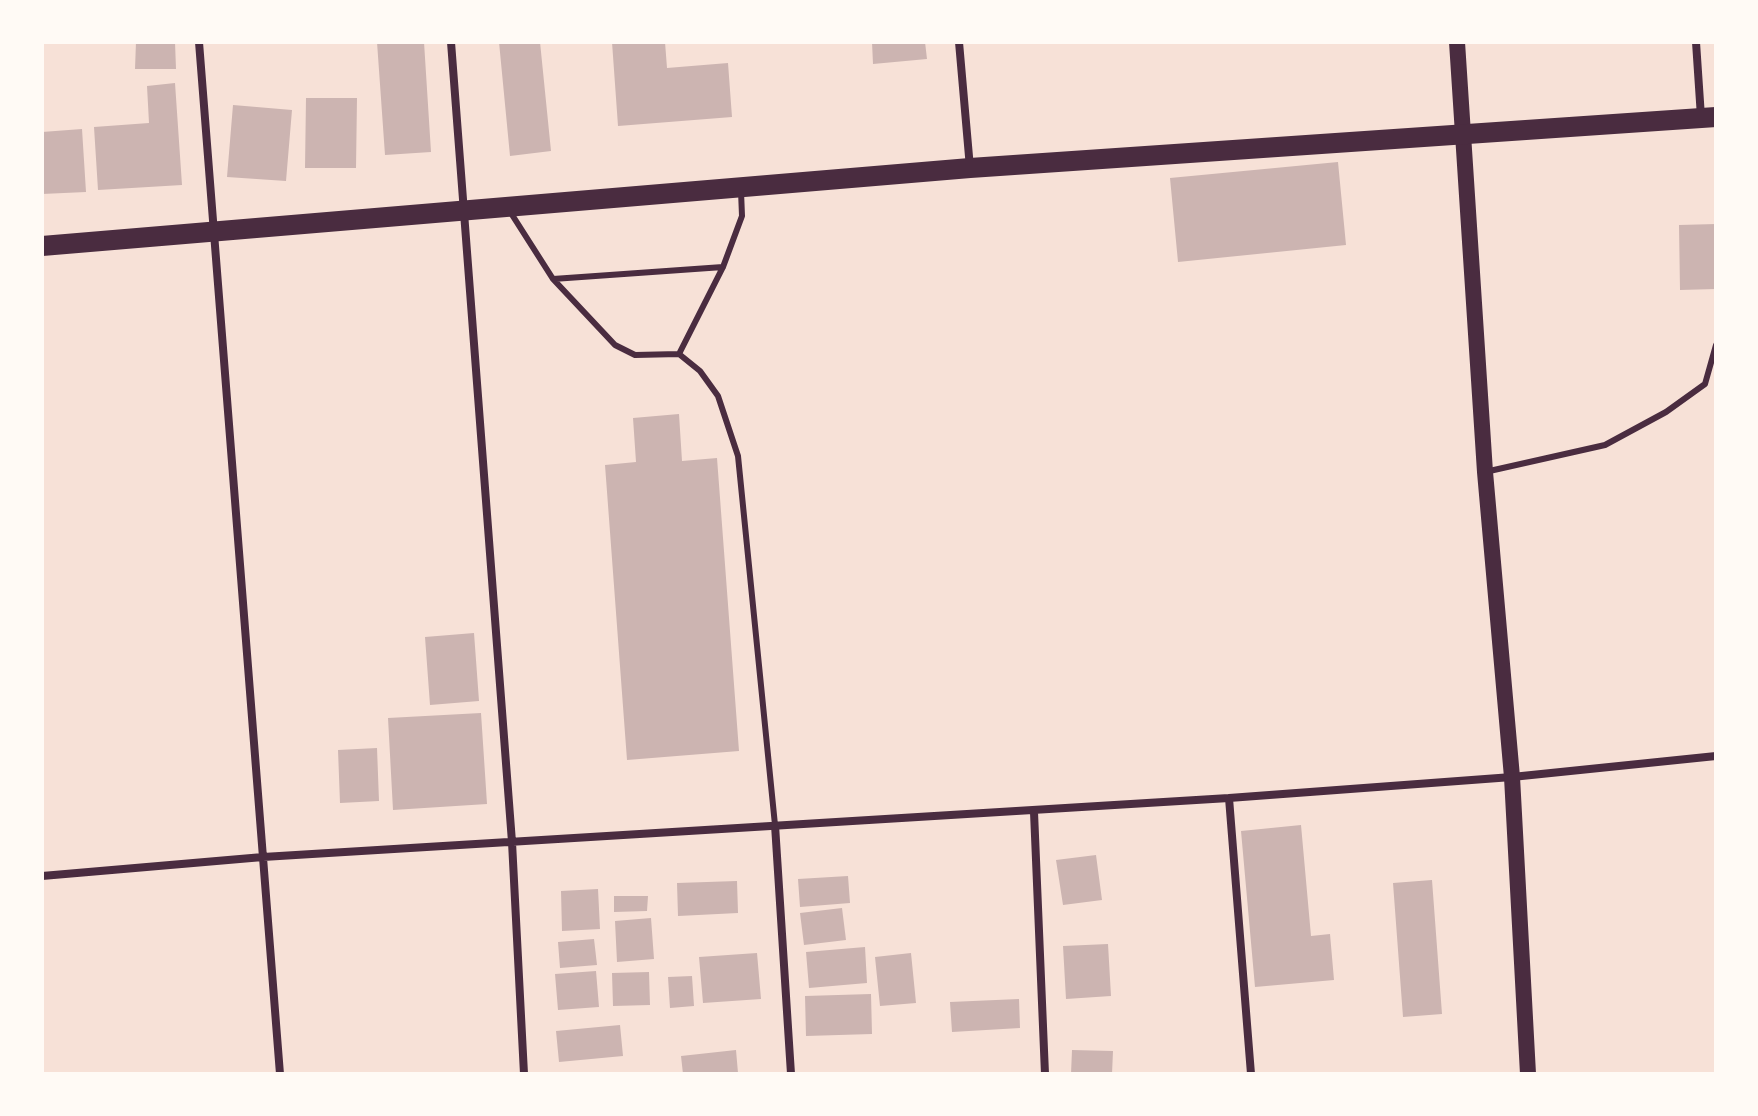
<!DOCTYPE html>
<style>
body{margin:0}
#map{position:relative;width:1758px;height:1116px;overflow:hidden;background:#f7e1d7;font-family:Jost,sans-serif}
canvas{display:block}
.frame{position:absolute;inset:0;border:44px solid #fffaf5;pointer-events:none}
</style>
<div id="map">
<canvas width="1758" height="1116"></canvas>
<div class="frame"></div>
</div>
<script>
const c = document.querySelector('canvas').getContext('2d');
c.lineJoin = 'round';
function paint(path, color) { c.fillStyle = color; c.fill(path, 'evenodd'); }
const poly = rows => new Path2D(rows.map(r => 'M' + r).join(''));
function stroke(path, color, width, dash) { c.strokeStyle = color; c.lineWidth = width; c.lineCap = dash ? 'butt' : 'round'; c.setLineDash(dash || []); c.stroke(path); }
paint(poly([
 [136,42,175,42,176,69,135,69],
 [377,42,424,42,431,152,385,155],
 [499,42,540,42,551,151,510,156],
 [612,42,665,42,667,68,728,63,732,117,618,126],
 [872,42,925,42,927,59,873,64],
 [175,83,182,185,98,190,94,127,149,123,147,86],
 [306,98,357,98,356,168,305,168],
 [233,105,292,110,286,181,227,177],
 [82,129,86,192,42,194,42,132],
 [1338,162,1346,245,1178,262,1170,178],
 [1716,224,1716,289,1680,290,1679,225],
 [679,414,682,461,717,458,739,751,627,760,605,465,636,462,633,418],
 [474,633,479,701,430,705,425,637],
 [481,713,487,804,393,810,388,718],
 [377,748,379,801,340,803,338,750],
 [1301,825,1311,936,1330,934,1334,980,1255,987,1241,831],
 [1096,855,1102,900,1063,905,1056,860],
 [848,876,850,903,800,907,798,879],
 [1432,880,1442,1014,1403,1017,1393,883],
 [737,881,738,913,678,916,677,883],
 [598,889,600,929,562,931,561,891],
 [614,896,648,896,647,911,614,912],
 [842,908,846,940,804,945,800,913],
 [651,918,654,959,617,962,615,921],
 [594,939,597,965,560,968,558,942],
 [1108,944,1111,996,1066,999,1063,946],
 [865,947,867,983,809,988,806,952],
 [757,953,761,999,703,1003,699,957],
 [911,953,916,1003,880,1006,875,957],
 [596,971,599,1007,558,1010,555,974],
 [649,972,650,1005,613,1006,612,973],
 [692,976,694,1006,670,1008,668,977],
 [871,994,872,1034,806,1036,805,996],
 [1019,999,1020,1028,952,1032,950,1002],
 [620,1025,623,1056,559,1062,556,1031],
 [736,1050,738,1073,683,1074,681,1056],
 [1072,1050,1113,1051,1112,1074,1071,1074]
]), '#ccb4b1');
stroke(poly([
 [509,210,553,279,723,267],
 [553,279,615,345,635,355,679,354,700,371,718,396,738,456,775,825],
 [679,354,723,267,742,216,741,191],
 [1485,472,1605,445,1666,412,1705,384,1716,345]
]), '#4a2c40', 6);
stroke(poly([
 [199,42,280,1074],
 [451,42,512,842,524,1074],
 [959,42,970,168],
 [1696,42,1701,117],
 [1229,798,1251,1074],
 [1034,812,1045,1074],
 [775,825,791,1074],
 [42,876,263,857,1229,798,1512,777,1716,756]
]), '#4a2c40', 8);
stroke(poly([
 [1457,42,1485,472,1512,777,1528,1074]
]), '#4a2c40', 16);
stroke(poly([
 [42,246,970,168,1716,117]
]), '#4a2c40', 20);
</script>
